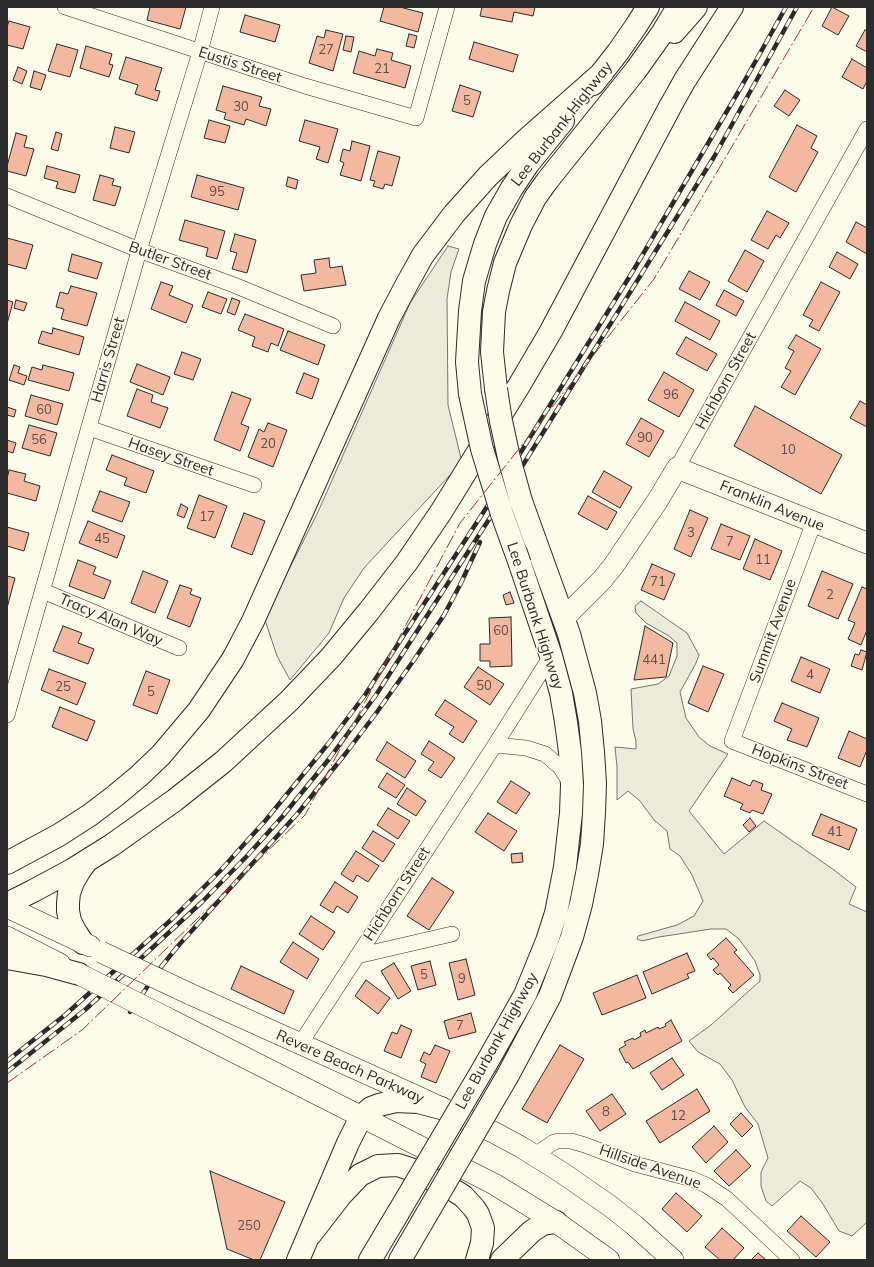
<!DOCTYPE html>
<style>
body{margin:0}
#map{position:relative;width:874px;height:1267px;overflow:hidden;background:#fdfbea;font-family:Mulish,sans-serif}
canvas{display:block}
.frame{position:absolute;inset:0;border:8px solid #2b2b2b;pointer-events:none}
</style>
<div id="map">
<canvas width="874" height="1267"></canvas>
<div class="frame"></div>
</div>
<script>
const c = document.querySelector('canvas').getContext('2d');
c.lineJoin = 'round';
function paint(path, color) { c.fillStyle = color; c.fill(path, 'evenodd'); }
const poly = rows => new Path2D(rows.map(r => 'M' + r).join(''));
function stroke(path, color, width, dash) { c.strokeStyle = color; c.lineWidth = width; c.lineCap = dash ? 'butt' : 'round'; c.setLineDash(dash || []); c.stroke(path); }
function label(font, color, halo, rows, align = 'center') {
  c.font = font + ' Mulish,sans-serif'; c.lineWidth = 3; c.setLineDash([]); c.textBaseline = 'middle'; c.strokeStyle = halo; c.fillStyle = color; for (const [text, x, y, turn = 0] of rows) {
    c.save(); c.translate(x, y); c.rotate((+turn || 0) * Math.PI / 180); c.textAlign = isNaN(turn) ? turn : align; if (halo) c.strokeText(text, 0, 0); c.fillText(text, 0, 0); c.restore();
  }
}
const green = poly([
 [448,246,459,249,451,272,447,299,448,405,462,462,364,568,344,598,329,633,290,680,277,656,265,620,273,601,318,512,410,303,448,246],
 [641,601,687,633,699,655,696,663,680,692,686,718,699,737,710,746,728,754,689,811,724,854,764,821,834,870,856,887,849,904,867,912,867,1222,852,1236,839,1231,823,1204,811,1188,800,1181,772,1206,766,1201,761,1186,761,1172,768,1158,758,1124,745,1107,732,1080,720,1064,698,1052,689,1041,711,1025,760,981,760,975,755,961,739,939,726,929,711,929,659,937,642,941,637,939,638,936,677,925,694,916,703,901,692,875,680,856,670,849,667,831,654,820,640,801,628,791,617,800,617,767,615,747,636,749,636,741,633,729,631,689,658,684,669,676,677,656,677,643,669,636,646,623,636,613,635,606,641,601]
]);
paint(green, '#ecebdb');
stroke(green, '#74746e', 1);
const building = poly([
 [150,7,186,7,180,29,147,20,150,7],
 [384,7,400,7,423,13,418,32,380,21,384,7],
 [482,7,535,7,533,16,514,12,512,22,480,16,482,7],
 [832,7,849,16,838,35,822,26,832,7],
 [245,15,280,25,275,42,240,32,245,15],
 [9,21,30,27,23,49,7,45,7,27,9,21],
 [326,30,343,34,333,71,309,63,317,36,324,38,326,30],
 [865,30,867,31,867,52,856,46,865,30],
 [409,34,417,36,414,48,406,46,409,34],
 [346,36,354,37,351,52,343,50,346,36],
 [474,42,518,55,513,72,469,59,474,42],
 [57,44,78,50,70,77,48,71,57,44],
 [86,46,112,54,109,64,113,65,109,77,80,68,86,46],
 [377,49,393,53,391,60,411,66,405,88,353,73,359,51,375,56,377,49],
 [126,57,162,68,155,90,160,91,157,101,135,94,138,85,119,79,126,57],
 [852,59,867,68,867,81,863,89,842,77,852,59],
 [18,67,27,71,22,84,13,80,18,67],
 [34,71,46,75,41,90,30,87,34,71],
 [460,85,481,92,473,117,452,111,460,85],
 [223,86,262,97,259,106,271,109,266,126,246,119,244,125,224,119,226,113,216,110,223,86],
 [785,90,800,100,789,116,774,106,785,90],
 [209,120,230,126,225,143,204,138,209,120],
 [305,120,338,129,328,163,316,159,320,147,299,141,305,120],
 [797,125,817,136,811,148,818,152,796,192,769,177,797,125],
 [115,127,135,132,129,153,110,148,115,127],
 [56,132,62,134,58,151,51,149,56,132],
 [16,133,27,136,24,147,34,149,26,176,7,171,7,166,16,133],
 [352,141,370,146,361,181,340,175,344,163,340,161,343,149,350,151,352,141],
 [378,151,400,157,392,186,385,184,383,189,373,186,375,181,370,180,378,151],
 [47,166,80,175,75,193,56,188,58,182,44,178,47,166],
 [100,175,114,179,112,185,121,187,115,206,93,200,100,175],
 [197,175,244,188,238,210,191,197,197,175],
 [288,177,298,180,296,189,286,186,288,177],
 [767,211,789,223,780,238,776,235,768,249,751,240,767,211],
 [185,220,225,231,217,259,206,256,208,248,179,240,185,220],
 [856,222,867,228,867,254,846,242,856,222],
 [235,234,256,240,247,273,232,269,237,253,230,251,235,234],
 [7,238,33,245,26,269,7,264,7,238],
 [745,250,764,261,747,292,728,281,745,250],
 [837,252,858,264,850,279,829,267,837,252],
 [72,254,102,263,97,279,68,271,72,254],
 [329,258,330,268,342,266,346,285,304,291,301,275,316,273,314,260,329,258],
 [689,271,710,282,700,300,679,289,689,271],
 [161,282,173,286,169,295,193,305,186,323,151,309,161,282],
 [821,282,840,292,819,331,809,326,813,320,803,315,821,282],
 [71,286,97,293,87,326,61,319,64,309,56,307,60,292,68,294,71,286],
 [724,290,744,301,736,316,716,305,724,290],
 [208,292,227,299,221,314,202,307,208,292],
 [232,298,240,301,235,315,227,312,232,298],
 [7,300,13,302,7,324,7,300],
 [16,300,27,303,24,311,14,308,16,300],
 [685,302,720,321,710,340,675,321,685,302],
 [245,314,284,329,278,346,271,343,268,352,252,346,255,337,238,330,245,314],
 [53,328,84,337,79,355,38,343,42,331,52,334,53,328],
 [288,331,325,345,318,365,280,350,288,331],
 [796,335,821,349,795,395,781,387,791,371,785,368,794,351,788,348,796,335],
 [686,337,717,354,707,371,676,354,686,337],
 [182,352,201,359,193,380,174,374,182,352],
 [137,364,170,377,163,395,130,382,137,364],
 [14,365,20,367,18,373,27,376,24,385,9,380,14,365],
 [43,365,74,373,69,391,28,380,32,367,42,370,43,365],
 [664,372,694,390,679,417,648,400,664,372],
 [304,373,319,379,312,399,296,393,304,373],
 [137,389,153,395,151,402,168,408,160,428,127,416,137,389],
 [232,392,251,399,241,424,249,427,240,451,214,440,232,392],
 [31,395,63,404,57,425,25,416,31,395],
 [860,401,867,405,867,427,850,418,860,401],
 [755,406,842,455,821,494,734,446,755,406],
 [7,407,16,410,14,417,7,415,7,407],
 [641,418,664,431,649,457,626,444,641,418],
 [268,423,287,430,273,467,248,457,259,429,264,432,268,423],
 [29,425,57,433,50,456,22,448,29,425],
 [7,440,16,443,13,453,7,451,7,440],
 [112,455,154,471,146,493,124,485,127,478,106,470,112,455],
 [9,470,26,474,24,481,40,486,36,501,7,493,7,479,9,470],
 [604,471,632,487,620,508,592,492,604,471],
 [100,491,130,502,122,522,92,511,100,491],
 [199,495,227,506,215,538,187,528,199,495],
 [588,496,617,512,607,530,578,514,588,496],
 [181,504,188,508,184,518,177,515,181,504],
 [690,510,708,518,691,557,674,549,690,510],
 [244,513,265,521,252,555,231,547,244,513],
 [88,521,125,536,117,558,79,543,88,521],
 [721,524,750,536,740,560,711,549,721,524],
 [7,527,29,533,24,551,7,546,7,527],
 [755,539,782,551,770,580,743,569,755,539],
 [78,560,96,567,93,574,111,581,104,599,69,586,78,560],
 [652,564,675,574,664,600,641,590,652,564],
 [143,571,168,581,155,613,131,603,143,571],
 [822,571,853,584,838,619,808,606,822,571],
 [7,576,15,578,7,608,7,576],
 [180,585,192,589,190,594,201,598,190,627,167,618,180,585],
 [862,587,867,589,867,630,861,645,848,639,855,623,848,620,862,587],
 [510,592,514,603,506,605,503,595,510,592],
 [511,617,512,666,490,667,490,661,480,661,480,644,490,644,489,618,511,617],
 [63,626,82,633,78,643,94,649,88,664,53,651,63,626],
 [645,626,673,643,666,677,634,680,645,626],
 [861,650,867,652,862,670,851,666,855,654,859,655,861,650],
 [801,657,830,669,820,693,791,681,801,657],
 [703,666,724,674,708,712,688,703,703,666],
 [478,667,504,684,490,705,464,687,478,667],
 [49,669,86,683,77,705,41,690,49,669],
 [146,671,170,680,157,714,133,705,146,671],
 [445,700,477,721,463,743,449,734,454,727,435,715,445,700],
 [782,703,819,718,807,747,787,740,792,729,774,721,782,703],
 [60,707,95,721,87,741,52,727,60,707],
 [849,731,867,739,867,750,860,767,838,758,849,731],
 [429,741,455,758,441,778,428,770,434,762,421,754,429,741],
 [387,742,416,761,405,778,376,760,387,742],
 [387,773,405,785,396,798,378,787,387,773],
 [732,778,750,786,753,780,763,784,761,790,772,794,763,814,752,810,750,813,740,809,743,804,724,796,732,778],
 [511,781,530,793,516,814,497,802,511,781],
 [407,788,426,801,416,816,397,804,407,788],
 [388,808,410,821,398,839,377,825,388,808],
 [488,813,517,831,504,851,475,832,488,813],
 [821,814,857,829,849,850,812,835,821,814],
 [750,818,756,826,749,832,743,825,750,818],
 [373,831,395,844,383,862,362,848,373,831],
 [356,851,379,866,368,882,357,875,353,882,341,874,356,851],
 [522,853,523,862,512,863,511,854,522,853],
 [432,878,454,892,429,930,407,916,432,878],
 [335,882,358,897,348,913,337,906,333,913,320,905,335,882],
 [311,916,335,932,323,950,299,934,311,916],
 [726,938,737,950,734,952,754,975,733,993,728,988,731,985,720,973,718,975,713,970,719,965,713,958,711,960,707,955,726,938],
 [293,942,319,959,307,979,280,962,293,942],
 [687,953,695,971,687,974,689,978,652,994,643,972,687,953],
 [466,959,475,995,458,1000,449,963,466,959],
 [430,961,436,985,418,990,411,966,430,961],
 [394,963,411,991,398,999,381,971,394,963],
 [241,966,294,991,284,1014,231,989,241,966],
 [637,975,646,998,602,1015,593,993,637,975],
 [366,980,390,998,378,1014,355,996,366,980],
 [471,1013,476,1032,449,1039,444,1021,471,1013],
 [671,1020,682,1041,633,1069,628,1062,626,1063,619,1049,626,1045,624,1042,633,1038,634,1040,641,1036,640,1033,645,1030,646,1033,658,1027,659,1029,666,1026,665,1024,671,1020],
 [401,1025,412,1030,401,1058,384,1051,392,1032,397,1034,401,1025],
 [435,1045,450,1051,436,1083,421,1077,426,1064,420,1061,424,1052,430,1055,435,1045],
 [560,1045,584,1059,547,1123,522,1109,560,1045],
 [672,1058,684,1075,662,1090,650,1073,672,1058],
 [697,1089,710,1111,660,1143,646,1121,697,1089],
 [612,1094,626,1114,600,1131,586,1111,612,1094],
 [741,1113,753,1126,742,1137,730,1124,741,1113],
 [714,1126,728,1142,706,1163,692,1147,714,1126],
 [736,1150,751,1166,729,1186,714,1171,736,1150],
 [210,1171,285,1202,260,1260,254,1260,227,1249,210,1171],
 [676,1193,702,1216,687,1232,662,1209,676,1193],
 [801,1216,830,1242,816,1257,787,1231,801,1216],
 [722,1228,744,1248,733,1260,720,1260,705,1247,722,1228],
 [758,1253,766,1260,751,1260,758,1253]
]);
paint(building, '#f2b8a0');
stroke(building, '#2b2b2b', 1);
const street = poly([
 [65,7,305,86,416,118,447,7],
 [7,196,144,252,234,285,333,326],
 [89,428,254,485],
 [677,468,867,129],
 [814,522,732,741,867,794],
 [43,591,179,648],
 [7,715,139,251,200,52,212,7],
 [495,745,526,748,545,754,560,767,571,784],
 [357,956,452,934],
 [300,1044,495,745,551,656],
 [535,1155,554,1142,559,1141,571,1141,585,1145,635,1164,692,1179,706,1185,727,1199,792,1260]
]);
const secondary = poly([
 [564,618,602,580,614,565,658,500,677,468,867,543],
 [7,907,90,946],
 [7,937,60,964],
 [190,994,414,1095,493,1132,521,1147,561,1172,610,1206,634,1225,673,1260],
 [167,1018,494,1184,556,1222,609,1260]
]);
const highway = poly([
 [674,32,696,7],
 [593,84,618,52,636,26,648,7],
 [496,389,492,352,494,312,498,291,505,263,521,225,535,198,547,181,636,70,663,32,678,7],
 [470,394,467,362,470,311,474,281,485,244,496,216,512,188,528,164,563,121],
 [7,863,59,835,90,815,115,796,139,776,161,755,199,710,233,659,253,621,389,318,408,282,423,255,454,214,488,176,526,140,602,73],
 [7,904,33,891,72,870,112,845,175,800,223,762,289,701,331,657,369,611,407,562,441,512,520,384,551,331,671,105,685,80,732,7],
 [83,943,75,931,70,921,68,911,68,903,69,893,73,882,80,870,86,862],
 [7,958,46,965,79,974],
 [486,1064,525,995,547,941,556,913,565,867,571,813,572,785,570,752,566,722,561,693,551,656,520,564],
 [508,1075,550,996,572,937,581,904,587,874,592,844,594,813,595,783,593,752,590,721,585,693,569,634,535,540],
 [310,1235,341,1195,360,1175,378,1166,398,1165,413,1170,455,1191,463,1196,474,1208,478,1214,483,1228,482,1243,477,1260],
 [298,1260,348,1143,361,1117,371,1108,379,1105,396,1101,418,1102,441,1108],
 [370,1260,398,1213],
 [400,1260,421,1224],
 [502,1260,532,1231,543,1224,556,1222]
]);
stroke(street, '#2b2b2b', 16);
stroke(secondary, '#2b2b2b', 22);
stroke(highway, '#2b2b2b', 24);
stroke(street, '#fdfbea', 15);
stroke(secondary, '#fdfbea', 21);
stroke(highway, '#fdfbea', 22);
const rail = poly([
 [130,1012,161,967,178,946,298,813,346,753,377,712,414,660,444,615,460,585,480,542],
 [7,1061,65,1015,172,919,220,871,265,821,328,744,365,695,490,502,633,271,740,89,786,7],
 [7,1072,86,1009,202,902,247,856,282,817,329,759,376,695,495,510,714,157,797,7]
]);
stroke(rail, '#2b2b2b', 4.5);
stroke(rail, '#fdfbea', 3, [9]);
const secondaryBridge = poly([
 [101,952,190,994],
 [79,974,167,1018]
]);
const highwayBridge = poly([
 [496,389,501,421,509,458,521,501,535,540],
 [470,394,482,449,502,514,520,564],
 [398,1213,486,1064],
 [421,1224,508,1075]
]);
stroke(secondaryBridge, '#2b2b2b', 22, []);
stroke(highwayBridge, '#2b2b2b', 24, []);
stroke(secondaryBridge, '#fdfbea', 21);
stroke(highwayBridge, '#fdfbea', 22);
stroke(poly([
 [7,1083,82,1030,305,815,460,523,654,279,814,7]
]), '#c62828', 1, [14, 3, 2, 3]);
label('13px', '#5d4e48', null, [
 ["27",326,50],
 ["21",382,69],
 ["5",467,101],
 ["30",241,107],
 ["95",217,192],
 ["96",671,395],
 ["60",44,410],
 ["90",645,438],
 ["56",39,440],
 ["20",268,444],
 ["10",788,450],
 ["17",207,517],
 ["3",691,533],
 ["45",102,539],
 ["7",730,542],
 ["11",763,560],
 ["71",658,582],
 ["2",830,595],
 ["60",501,631],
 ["441",654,660],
 ["4",810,675],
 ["50",484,686],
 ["25",63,687],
 ["5",151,692],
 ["41",835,832],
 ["5",424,975],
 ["9",462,979],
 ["7",460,1026],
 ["8",606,1112],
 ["12",678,1116],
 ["250",249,1226]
]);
label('15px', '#2b2b2b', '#fdfbea', [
 ["Eustis Street",240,65,18],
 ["Lee Burbank Highway",562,124,-52],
 ["Butler Street",170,261,20],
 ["Harris Street",108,360,-74],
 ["Hichborn Street",726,381,-61],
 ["Hasey Street",171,457,19],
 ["Franklin Avenue",772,506,22],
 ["Lee Burbank Highway",535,616,72],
 ["Tracy Alan Way",111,620,23],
 ["Summit Avenue",773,631,-70],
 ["Hopkins Street",800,767,21],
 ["Hichborn Street",397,894,-57],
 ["Lee Burbank Highway",497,1041,-61],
 ["Revere Beach Parkway",350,1067,24],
 ["Hillside Avenue",650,1167,19]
]);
</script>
